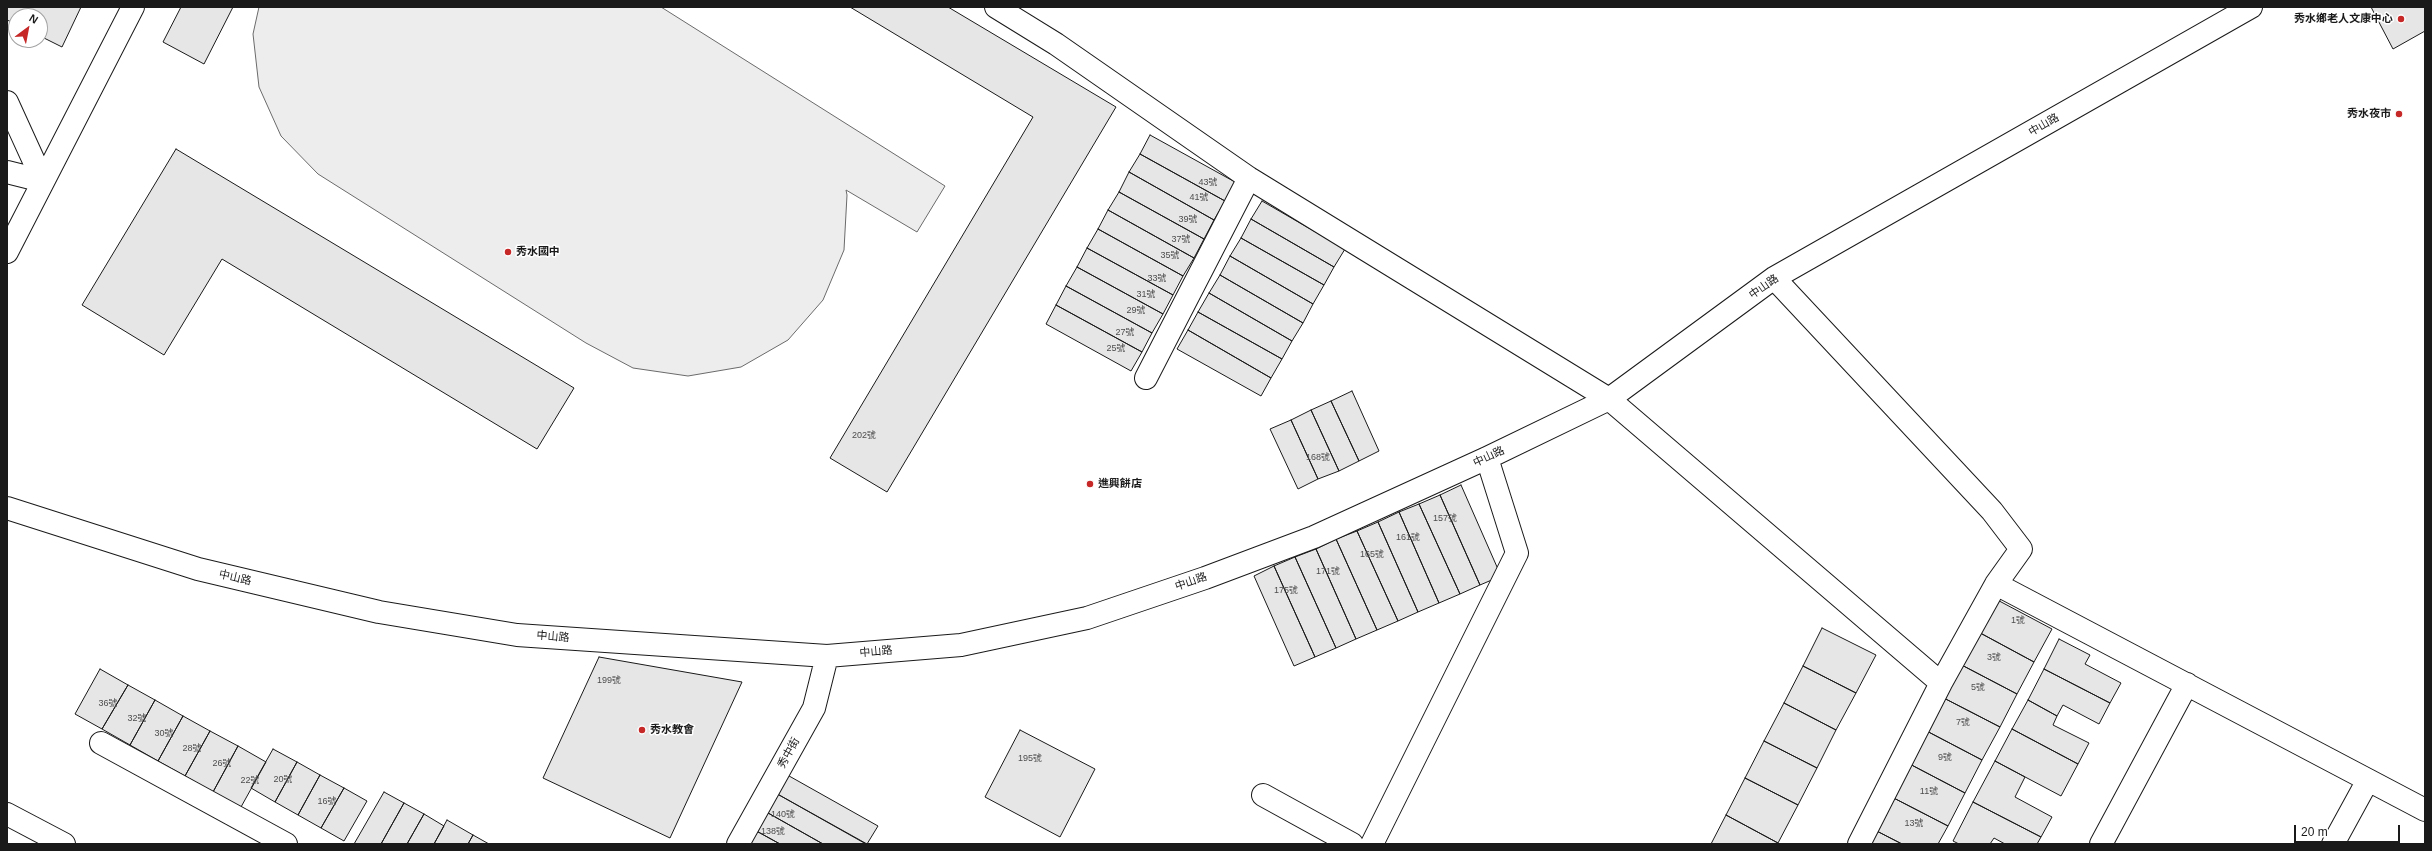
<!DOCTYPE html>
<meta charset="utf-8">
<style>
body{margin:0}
#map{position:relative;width:2432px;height:851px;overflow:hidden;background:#fff;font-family:Arial,sans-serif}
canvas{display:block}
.frame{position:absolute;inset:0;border:8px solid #1a1a1a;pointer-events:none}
.north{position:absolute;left:8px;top:8px;width:40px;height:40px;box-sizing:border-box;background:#fff;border:1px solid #a3a3a3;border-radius:50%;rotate:32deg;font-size:11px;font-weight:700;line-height:16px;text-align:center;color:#1a1a1a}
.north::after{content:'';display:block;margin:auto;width:14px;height:18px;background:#c62828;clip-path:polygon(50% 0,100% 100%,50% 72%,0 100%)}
.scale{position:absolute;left:2294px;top:825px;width:106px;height:18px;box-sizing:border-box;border:2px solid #1a1a1a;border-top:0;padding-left:5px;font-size:12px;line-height:14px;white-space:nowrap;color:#1a1a1a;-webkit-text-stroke:3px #fff;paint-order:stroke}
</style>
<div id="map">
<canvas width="2432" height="851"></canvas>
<div class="frame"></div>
<div class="north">N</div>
<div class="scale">20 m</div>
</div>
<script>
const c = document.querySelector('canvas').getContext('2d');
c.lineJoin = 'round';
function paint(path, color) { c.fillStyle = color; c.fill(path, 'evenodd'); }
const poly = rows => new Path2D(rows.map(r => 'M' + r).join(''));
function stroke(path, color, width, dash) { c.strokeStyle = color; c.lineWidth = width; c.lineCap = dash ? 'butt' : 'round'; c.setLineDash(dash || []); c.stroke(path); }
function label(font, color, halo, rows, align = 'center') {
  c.font = font + ' Arial,"Noto Sans TC",sans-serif'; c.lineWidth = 3; c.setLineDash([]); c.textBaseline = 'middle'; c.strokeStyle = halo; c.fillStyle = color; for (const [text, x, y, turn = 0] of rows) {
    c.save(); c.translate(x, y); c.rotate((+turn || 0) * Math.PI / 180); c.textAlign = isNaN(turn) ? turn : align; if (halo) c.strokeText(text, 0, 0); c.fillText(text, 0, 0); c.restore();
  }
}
const built = poly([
 [259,7,661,7,945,186,917,232,846,190,847,195,844,250,823,300,788,340,741,367,688,376,633,368,586,343,318,174,281,136,259,87,253,34,259,7]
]);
paint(built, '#ededed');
stroke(built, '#6a6a6a', 1);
const building = poly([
 [7,7,81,7,62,47,40,36,40,16,16,16,16,24,7,20,7,7],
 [181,7,233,7,204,64,163,42,181,7],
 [850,7,948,7,1116,107,887,492,830,458,1033,117,850,7],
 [2371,7,2425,7,2425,31,2393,49,2371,7],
 [1150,135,1235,182,1225,201,1140,154,1150,135],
 [176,149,574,388,537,449,222,259,164,355,82,305,176,149],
 [1140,154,1225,201,1214,220,1129,172,1140,154],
 [1129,172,1214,220,1204,239,1119,192,1129,172],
 [1119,192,1204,239,1194,258,1108,210,1119,192],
 [1262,201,1345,249,1334,267,1251,219,1262,201],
 [1108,210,1194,258,1183,276,1098,229,1108,210],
 [1251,219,1334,267,1324,285,1241,238,1251,219],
 [1098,229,1183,276,1173,295,1087,248,1098,229],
 [1241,238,1324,285,1313,304,1230,256,1241,238],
 [1087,248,1173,295,1163,314,1077,267,1087,248],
 [1230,256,1313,304,1303,323,1220,275,1230,256],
 [1077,267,1163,314,1152,333,1066,286,1077,267],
 [1220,275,1303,323,1292,341,1209,293,1220,275],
 [1066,286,1152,333,1142,352,1056,305,1066,286],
 [1209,293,1292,341,1282,359,1198,312,1209,293],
 [1056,305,1142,352,1131,371,1046,324,1056,305],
 [1198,312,1282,359,1271,378,1188,330,1198,312],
 [1188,330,1271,378,1261,396,1177,349,1188,330],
 [1352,391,1379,451,1359,461,1331,401,1352,391],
 [1331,401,1359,461,1339,471,1311,410,1331,401],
 [1311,410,1339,471,1318,479,1291,420,1311,410],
 [1291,420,1318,479,1298,489,1270,429,1291,420],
 [1461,485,1501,576,1480,585,1440,495,1461,485],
 [1440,495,1480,585,1460,594,1419,504,1440,495],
 [1419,504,1460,594,1439,603,1399,512,1419,504],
 [1399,512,1439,603,1418,612,1378,522,1399,512],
 [1378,522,1418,612,1398,621,1357,531,1378,522],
 [1357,531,1398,621,1377,630,1336,539,1357,531],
 [1336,539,1377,630,1356,639,1316,549,1336,539],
 [1316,549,1356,639,1336,648,1295,557,1316,549],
 [1295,557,1336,648,1315,657,1274,566,1295,557],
 [1274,566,1315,657,1294,666,1254,576,1274,566],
 [1988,595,2052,629,2034,662,1971,628,1988,595],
 [1822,628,1876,655,1856,693,1803,666,1822,628],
 [1971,628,2034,662,2017,694,1954,661,1971,628],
 [2059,639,2090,655,2085,664,2121,683,2110,703,2044,669,2059,639],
 [599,657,742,682,670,838,543,778,599,657],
 [1954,661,2017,694,2000,727,1936,694,1954,661],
 [1803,666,1856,693,1836,730,1784,703,1803,666],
 [100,669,128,685,102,729,75,714,100,669],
 [2044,669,2110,703,2099,724,2063,705,2057,716,2028,700,2044,669],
 [128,685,155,700,130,745,102,729,128,685],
 [1936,694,2000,727,1982,760,1919,727,1936,694],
 [155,700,183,716,158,761,130,745,155,700],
 [2028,700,2057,716,2053,725,2089,743,2078,764,2012,729,2028,700],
 [1784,703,1836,730,1817,768,1764,741,1784,703],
 [183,716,210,731,185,776,158,761,183,716],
 [1919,727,1982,760,1965,793,1902,760,1919,727],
 [2012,729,2078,764,2061,796,1995,761,2012,729],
 [1020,730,1095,769,1060,837,985,797,1020,730],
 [210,731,238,746,213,792,185,776,210,731],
 [1764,741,1817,768,1798,805,1745,778,1764,741],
 [238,746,266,762,241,807,213,792,238,746],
 [273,749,297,762,275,802,251,788,273,749],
 [1902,760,1965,793,1948,826,1884,793,1902,760],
 [1995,761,2025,777,2015,797,2052,817,2041,837,1973,802,1995,761],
 [297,762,320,775,298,815,275,802,297,762],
 [782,772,878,826,867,844,772,791,782,772],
 [320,775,344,788,321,828,298,815,320,775],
 [1745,778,1798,805,1778,843,1726,815,1745,778],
 [344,788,367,801,344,841,321,828,344,788],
 [772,791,866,844,823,844,761,809,772,791],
 [384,792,404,803,381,844,354,844,384,792],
 [1884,793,1948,826,1938,844,1902,844,1867,826,1884,793],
 [1973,802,2041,837,2037,844,2005,844,1994,838,1990,844,1959,844,1953,841,1973,802],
 [404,803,424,814,407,844,381,844,404,803],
 [761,809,823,844,780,844,751,828,761,809],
 [424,814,444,826,434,844,407,844,424,814],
 [1726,815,1778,843,1778,844,1711,844,1726,815],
 [447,820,473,835,468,844,434,844,447,820],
 [1867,826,1902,844,1857,844,1867,826],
 [751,828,780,844,741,844,751,828],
 [473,835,489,844,468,844,473,835]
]);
paint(building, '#e6e6e6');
stroke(building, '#1a1a1a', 1);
const minor = poly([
 [996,7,1056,44,1249,178,1609,399,1941,683],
 [7,102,43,181],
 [7,172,43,181],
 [7,252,133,7],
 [1774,278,1992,511,2021,549,1996,584,1941,683,1859,844],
 [1146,378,1249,178],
 [7,508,198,569,379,612,517,635,827,656,961,645,1087,618,1205,578,1314,537,1487,458,1609,399,1774,278,2251,7],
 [1996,584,2425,810],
 [101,743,286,844],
 [1263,795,1352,844],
 [7,814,64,844],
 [738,844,814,708,827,656],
 [1372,844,1517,553,1487,458],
 [2101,844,2187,684],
 [2333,844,2368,780]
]);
stroke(minor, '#1a1a1a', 24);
stroke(minor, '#fff', 22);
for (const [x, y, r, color] of [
 [2401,19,4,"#c62828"],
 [2399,114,4,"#c62828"],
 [508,252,4,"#c62828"],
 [1090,484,4,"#c62828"],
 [642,730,4,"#c62828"]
]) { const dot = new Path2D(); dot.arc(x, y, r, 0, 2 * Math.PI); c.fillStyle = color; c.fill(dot); stroke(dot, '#fff', 1.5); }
label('9px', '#4d4d4d', null, [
 ["43號",1208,183],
 ["41號",1199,198],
 ["39號",1188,220],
 ["37號",1181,240],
 ["35號",1170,256],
 ["33號",1157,279],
 ["31號",1146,295],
 ["29號",1136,311],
 ["27號",1125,333],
 ["25號",1116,349],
 ["202號",864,436],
 ["168號",1318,458],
 ["157號",1445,519],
 ["161號",1408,538],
 ["165號",1372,555],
 ["171號",1328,572],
 ["175號",1286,591],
 ["1號",2018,621],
 ["3號",1994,658],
 ["199號",609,681],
 ["5號",1978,688],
 ["36號",108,704],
 ["32號",137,719],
 ["7號",1963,723],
 ["30號",164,734],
 ["28號",192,749],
 ["9號",1945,758],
 ["195號",1030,759],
 ["26號",222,764],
 ["20號",283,780],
 ["22號",250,781],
 ["11號",1929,792],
 ["16號",327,802],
 ["140號",783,815],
 ["13號",1914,824],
 ["138號",773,832]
]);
label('bold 11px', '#1a1a1a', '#fff', [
 ["秀水鄉老人文康中心",2393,19,"right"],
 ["秀水夜市",2391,114,"right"],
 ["秀水國中",516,252],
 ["進興餅店",1098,484],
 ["秀水教會",650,730]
], 'left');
label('11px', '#1a1a1a', '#fff', [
 ["中山路",2044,125,-30],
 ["中山路",1764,287,-35],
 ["中山路",1489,457,-25],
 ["中山路",235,578,13],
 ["中山路",1191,582,-19],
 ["中山路",553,637,4],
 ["中山路",876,652,-5],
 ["秀中街",789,753,-61]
]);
</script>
